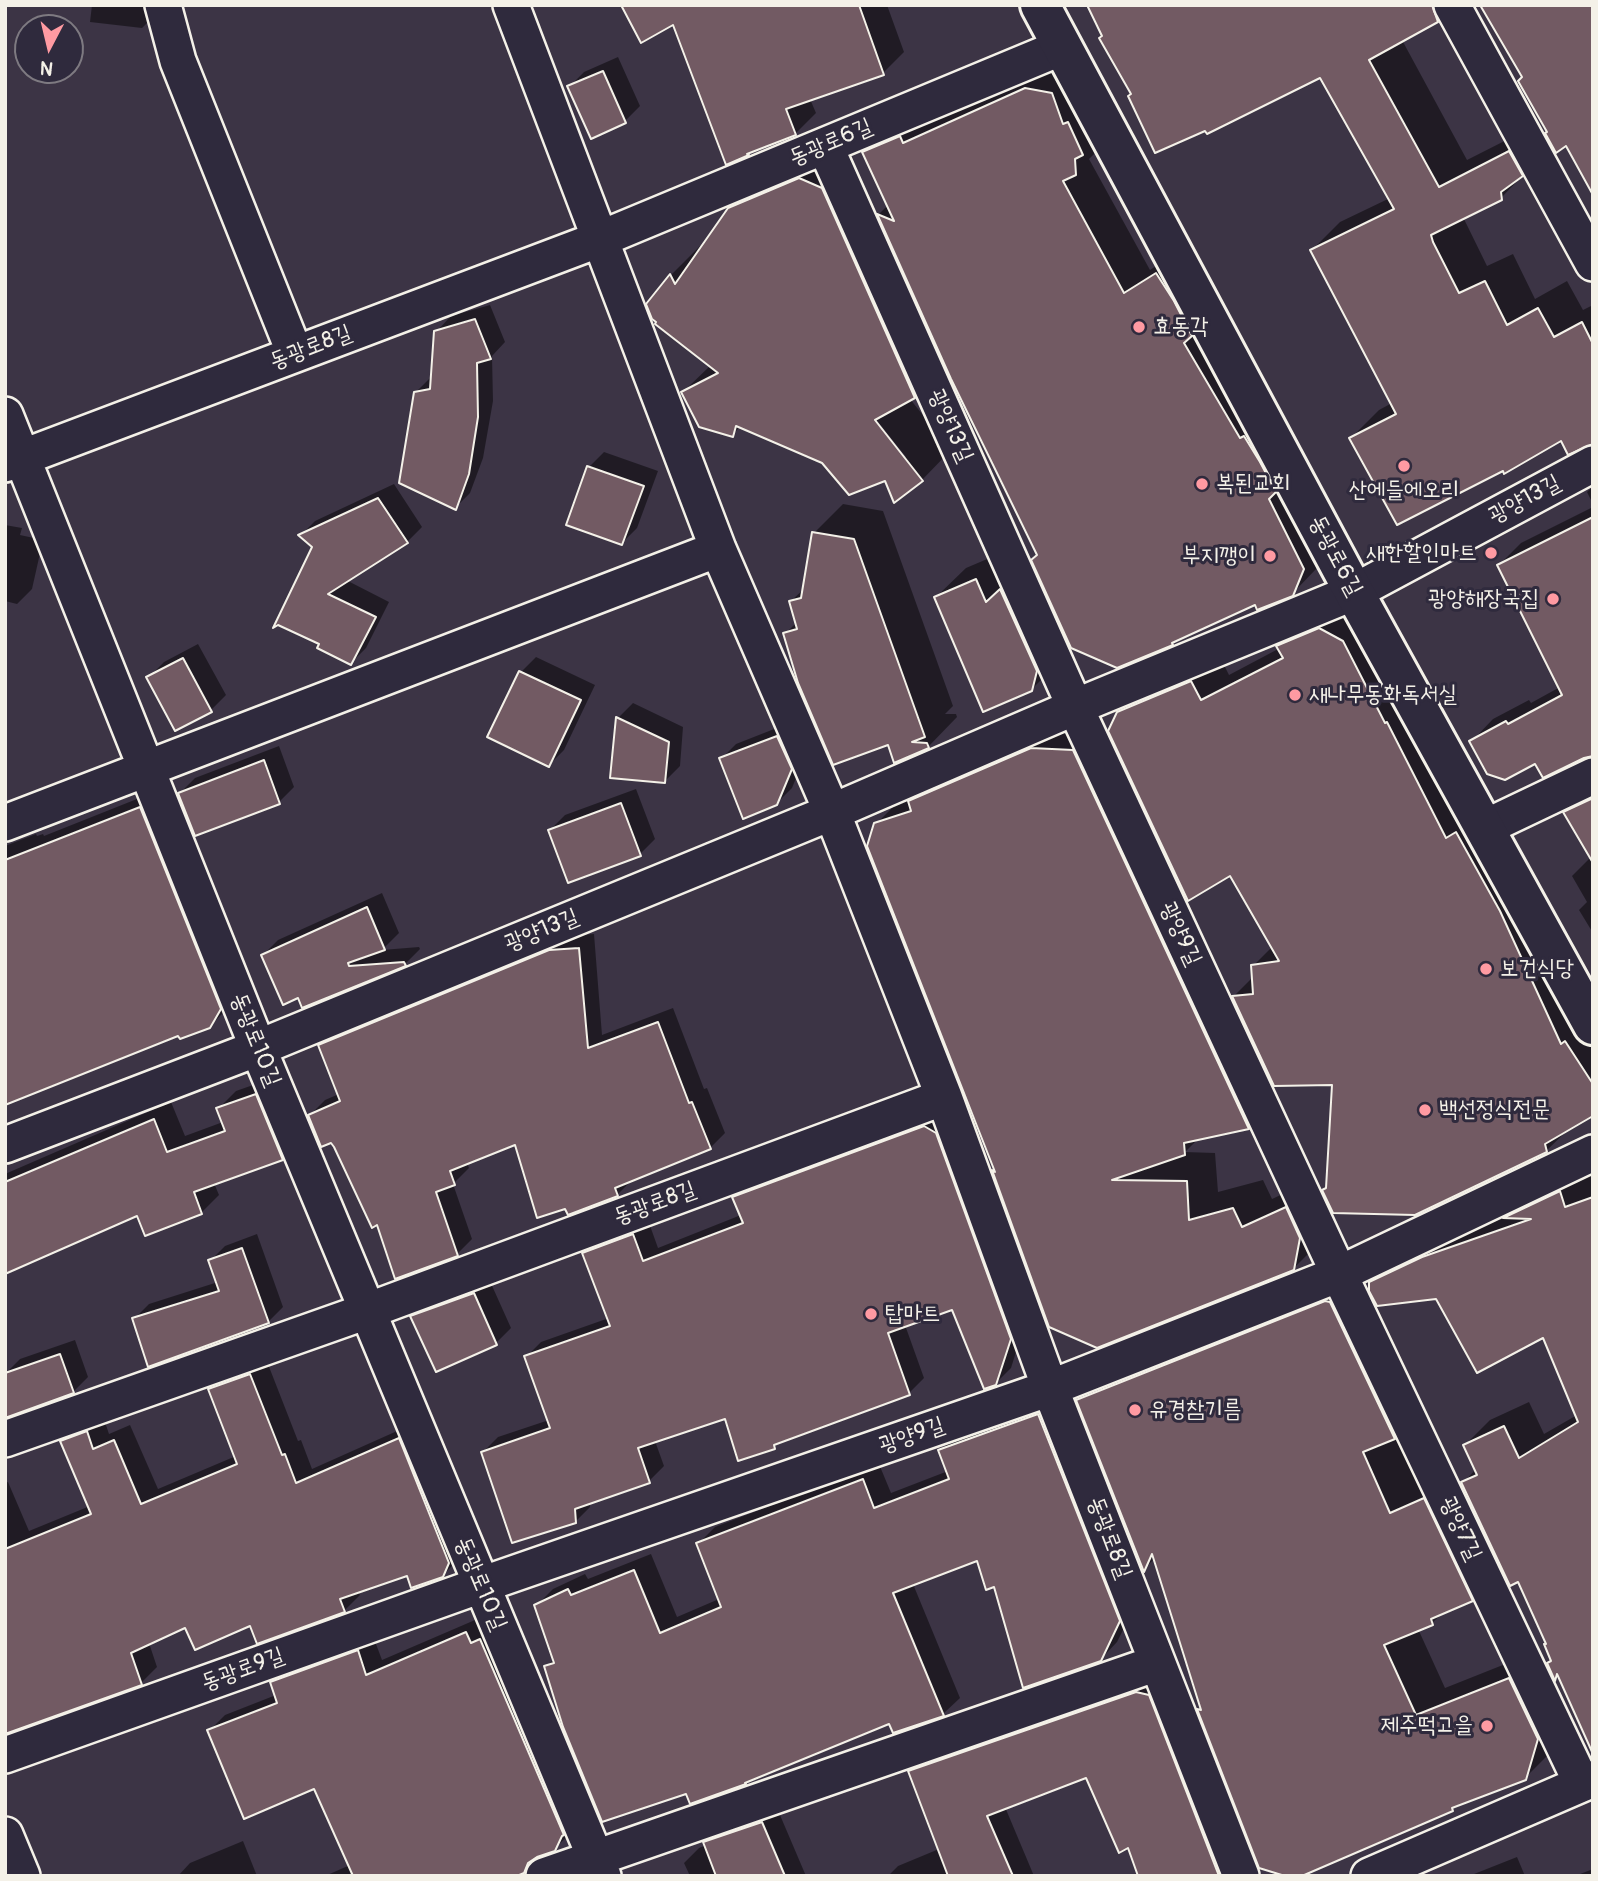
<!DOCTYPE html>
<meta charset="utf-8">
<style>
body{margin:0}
#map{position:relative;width:1598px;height:1881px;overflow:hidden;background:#3c3445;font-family:Pangolin,sans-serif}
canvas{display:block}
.frame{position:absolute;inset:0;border:7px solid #f4f1e8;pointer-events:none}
.north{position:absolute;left:14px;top:14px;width:70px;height:70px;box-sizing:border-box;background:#2f2a3d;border:2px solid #7e7a81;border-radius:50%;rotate:187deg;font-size:19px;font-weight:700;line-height:28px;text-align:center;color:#f4f1e8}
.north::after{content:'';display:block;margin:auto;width:24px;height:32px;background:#ff9aa2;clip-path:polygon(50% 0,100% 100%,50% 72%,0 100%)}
</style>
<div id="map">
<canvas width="1598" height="1881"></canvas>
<div class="frame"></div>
<div class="north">N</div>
</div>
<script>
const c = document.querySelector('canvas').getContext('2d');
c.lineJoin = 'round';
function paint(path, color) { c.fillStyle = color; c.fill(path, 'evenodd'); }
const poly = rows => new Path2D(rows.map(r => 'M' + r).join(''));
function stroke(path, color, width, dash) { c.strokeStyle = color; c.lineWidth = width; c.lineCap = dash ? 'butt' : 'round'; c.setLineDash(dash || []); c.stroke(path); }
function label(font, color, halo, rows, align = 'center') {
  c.font = font + ' Pangolin,"Poor Story",sans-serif'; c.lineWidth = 6; c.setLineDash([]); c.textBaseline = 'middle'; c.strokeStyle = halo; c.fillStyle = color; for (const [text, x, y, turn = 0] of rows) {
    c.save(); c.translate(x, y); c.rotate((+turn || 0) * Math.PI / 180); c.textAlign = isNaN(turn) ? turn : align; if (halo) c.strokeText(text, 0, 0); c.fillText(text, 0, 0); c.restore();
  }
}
paint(poly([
 [92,5,158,5,157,13,142,28,90,22],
 [625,5,887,5,904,52,883,73,810,99,816,113,795,134,727,162,674,23],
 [1089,5,1453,5,1437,21,1402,40,1467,160,1538,124,1550,147,1501,198,1463,217,1487,266,1513,254,1535,299,1567,281,1583,310,1593,305,1593,417,1503,469,1351,438,1379,410,1392,403,1312,250,1340,222,1390,198,1321,76,1132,94],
 [618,57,640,106,625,121,569,87,584,72],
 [1051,64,1100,148,1089,159,1150,270,1181,249,1328,543,1317,568,1292,594,1256,603,1177,639,1172,643,1039,555,952,378,879,214,888,205,864,152,889,127],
 [830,149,851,159,944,367,910,399,951,450,922,480,895,500,886,479,823,461,741,426,732,435,683,392,711,365,648,305,671,275,700,246,701,249,729,209,759,179],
 [871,413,906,457,902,457,869,415],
 [490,305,505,342,492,356,493,401,483,458,470,493,455,508,416,392,431,377,436,332,451,316],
 [604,452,658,471,637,528,622,543,568,524,589,467],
 [394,484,422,527,407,542,346,580,389,602,366,648,351,663,320,647,314,546,301,535,315,521],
 [1593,486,1593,504,1587,492],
 [843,504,883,511,953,706,945,714,956,714,957,717,928,747,889,743,785,634,797,622,791,601,805,588,814,533],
 [1593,507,1593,735,1536,762,1471,742,1493,719,1529,700,1531,703,1560,687,1499,565,1521,543],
 [5,525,22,528,20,535,43,540,32,589,17,604,5,601],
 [1006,551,1016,575,1030,561,1065,641,1061,660,1031,690,936,597,966,568],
 [1347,602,1593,1016,1593,1113,1574,1124,1546,1151,1330,1202,1323,1239,1293,1269,1050,1325,994,1170,876,824,905,795,1061,719,1102,722,1109,735,1118,713,1146,685,1219,655,1229,675,1280,648,1279,646,1306,619],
 [1231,874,1273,946,1253,966,1253,977,1231,999,1186,901],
 [1334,1083,1328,1187,1322,1193,1315,1179,1272,1199,1263,1180,1218,1192,1215,1153,1185,1152,1199,1138,1249,1128,1278,1099,1271,1085],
 [198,644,226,695,211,710,149,677,164,662],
 [536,657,595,685,564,750,549,765,490,737,521,672],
 [633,703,683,727,680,766,665,781,612,776,618,718],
 [792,722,806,753,792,788,776,804,721,759,736,744],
 [279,746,294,787,279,802,180,793,195,778],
 [1593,786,1593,933,1579,910,1587,902,1572,876,1591,857,1565,813],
 [636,789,655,839,640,854,550,830,565,815],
 [157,791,227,1009,209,1027,179,1034,5,1105,5,846,36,834,37,836,43,834,44,836],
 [382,893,399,933,382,950,419,947,420,949,405,964,299,996,263,955,278,940],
 [594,934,602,1035,673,1008,704,1089,707,1088,725,1133,710,1148,632,1180,617,1195,516,1143,467,1163,469,1168,453,1184,472,1239,457,1254,378,1223,332,1141,310,1115,325,1100,339,1094,320,1046,335,1031,565,936],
 [273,1078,299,1141,282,1158,214,1183,219,1195,201,1213,138,1214,5,1272,5,1174,171,1102,185,1136,223,1122,218,1109,236,1091],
 [940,1112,1025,1323,1011,1368,995,1384,953,1308,905,1325,924,1378,909,1393,780,1441,774,1447,726,1417,655,1441,664,1466,649,1481,590,1502,590,1507,575,1522,483,1452,498,1437,549,1420,526,1357,541,1342,609,1318,584,1253,599,1238,648,1220,658,1248,741,1215,734,1198,749,1183],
 [1585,1167,1588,1176,1593,1174,1593,1744,1559,1675,1556,1678,1549,1663,1553,1659,1548,1643,1519,1580,1463,1483,1476,1469,1465,1445,1490,1420,1529,1402,1544,1434,1577,1415,1543,1335,1437,1297,1371,1283,1397,1257],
 [257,1234,283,1307,268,1322,134,1319,149,1304,218,1282,210,1261,225,1246],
 [1358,1274,1423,1409,1396,1436,1418,1485,1452,1471,1500,1571,1472,1600,1445,1611,1432,1623,1419,1631,1445,1688,1538,1651,1566,1710,1554,1749,1525,1778,1457,1805,1452,1809,1261,1866,1199,1709,1202,1707,1155,1558,1144,1569,1078,1400,1107,1372],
 [489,1279,511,1328,496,1343,437,1370,412,1317,427,1302],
 [75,1340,88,1377,73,1392,5,1374,20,1359],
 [266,1359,298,1441,301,1440,312,1469,415,1423,459,1559,442,1576,408,1574,358,1591,360,1595,344,1611,251,1623,186,1626,149,1643,157,1667,141,1683,5,1732,5,1483,8,1482,29,1531,90,1506,62,1441,78,1425,103,1416,109,1434,130,1425,158,1489,236,1456,210,1389,226,1373],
 [1055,1399,1136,1604,1117,1642,1100,1660,978,1558,913,1584,960,1698,943,1714,890,1722,749,1780,745,1783,691,1802,687,1792,546,1667,554,1659,536,1606,553,1589,585,1574,588,1579,651,1554,677,1617,719,1599,698,1544,715,1527,879,1464,891,1493,948,1471,940,1451,957,1434],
 [482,1617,571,1833,554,1849,539,1856,540,1867,547,1876,325,1876,350,1865,315,1787,209,1731,225,1715,276,1695,272,1682,287,1667,373,1636,382,1660],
 [1152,1677,1229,1876,1139,1876,1129,1846,1087,1776,1005,1807,1034,1876,888,1876,898,1866,939,1849,910,1771,925,1756],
 [777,1808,806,1876,690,1876,684,1863,699,1848,706,1845,705,1842,720,1827],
 [243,1841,257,1876,178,1876,190,1863],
 [1517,1857,1525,1876,1469,1876],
 [1593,1869,1593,1876,1575,1876]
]), '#0007');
const building = poly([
 [621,5,859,5,884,75,786,109,796,135,747,154,749,155,726,165,673,25,641,43,621,5],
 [1087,5,1432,5,1438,22,1369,60,1439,187,1509,151,1523,176,1501,192,1502,200,1431,235,1433,242,1459,293,1485,281,1507,325,1538,308,1554,337,1582,322,1593,344,1593,444,1568,455,1561,441,1504,474,1503,471,1397,525,1349,438,1396,414,1310,250,1394,209,1320,78,1207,134,1205,131,1155,153,1128,96,1131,94,1099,38,1102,36,1087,5],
 [1480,5,1593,5,1593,195,1566,146,1556,153,1545,133,1547,132,1518,81,1522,77,1480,5],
 [603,71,626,123,591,139,567,86,603,71],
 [1025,88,1052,93,1063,124,1068,122,1083,155,1075,159,1076,175,1063,181,1124,293,1156,273,1174,301,1192,336,1184,343,1240,438,1244,436,1260,462,1276,492,1269,499,1304,569,1293,596,1257,610,1255,605,1172,643,1173,645,1117,668,1071,648,1031,560,1037,555,951,379,877,214,894,221,862,152,900,136,903,143,1025,88],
 [799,178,822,188,915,398,875,420,923,481,894,503,885,481,849,495,822,463,736,426,733,437,699,427,681,392,718,373,655,324,656,322,652,319,646,304,670,274,675,284,728,208,799,178],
 [475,319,491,359,477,363,478,417,469,474,456,510,399,483,414,392,430,389,434,331,475,319],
 [587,466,644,486,622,545,566,525,587,466],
 [378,498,408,543,328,594,376,617,351,665,317,648,319,644,278,625,273,628,312,547,298,535,378,498],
 [1593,517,1593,756,1584,758,1543,778,1535,764,1505,780,1487,774,1469,741,1506,721,1508,724,1562,695,1497,565,1593,517],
 [812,532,854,539,925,737,912,742,927,743,929,748,894,763,888,745,833,765,798,683,783,633,797,629,789,601,801,598,812,532],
 [976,579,986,602,1000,589,1037,671,1032,691,983,712,934,597,976,579],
 [1319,628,1343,641,1385,723,1387,722,1446,838,1456,832,1500,911,1561,1044,1565,1041,1593,1084,1593,1116,1545,1144,1547,1152,1415,1215,1333,1213,1322,1190,1326,1188,1332,1085,1274,1086,1232,996,1253,994,1251,965,1279,961,1230,876,1188,901,1108,731,1117,712,1191,681,1201,700,1283,658,1276,646,1319,628],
 [183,658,212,712,175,731,146,677,183,658],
 [519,671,581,700,549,767,487,737,519,671],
 [616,717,669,742,665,783,610,778,616,717],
 [777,736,792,769,777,805,743,819,719,758,777,736],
 [1031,748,1073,750,1249,1129,1184,1143,1185,1155,1112,1180,1187,1181,1189,1220,1233,1208,1242,1227,1286,1207,1300,1238,1294,1270,1097,1348,1049,1327,992,1170,995,1172,867,846,874,823,911,811,908,801,1031,748],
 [264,760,280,804,195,836,178,793,264,760],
 [1593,798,1593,863,1563,812,1593,798],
 [621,803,641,856,568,883,548,830,621,803],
 [140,807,221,1009,210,1028,180,1039,178,1036,5,1105,5,860,140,807],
 [367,907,385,950,348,963,349,966,404,962,406,966,302,1008,298,998,283,1005,261,955,367,907],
 [579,948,588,1048,658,1022,689,1103,692,1102,711,1149,615,1188,618,1196,568,1215,565,1209,537,1218,515,1145,450,1171,455,1185,436,1192,458,1256,395,1279,377,1225,372,1228,334,1147,331,1143,321,1147,308,1115,340,1101,318,1045,549,950,579,948],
 [256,1094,283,1160,194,1192,202,1214,145,1236,137,1216,5,1274,5,1182,154,1119,167,1152,225,1131,216,1108,256,1094],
 [924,1126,936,1133,1011,1339,996,1385,984,1389,952,1310,888,1333,910,1395,774,1445,775,1449,738,1461,725,1419,638,1448,650,1483,575,1509,576,1523,512,1543,481,1452,550,1428,524,1356,610,1326,582,1253,633,1234,643,1261,743,1223,732,1197,924,1126],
 [1560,1191,1565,1207,1593,1197,1593,1754,1557,1674,1555,1681,1547,1663,1551,1661,1544,1644,1546,1644,1518,1582,1510,1586,1461,1482,1477,1475,1463,1445,1504,1426,1519,1458,1578,1422,1543,1338,1477,1373,1436,1299,1377,1306,1369,1291,1369,1282,1422,1257,1531,1219,1503,1218,1560,1191],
 [242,1248,269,1323,148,1367,132,1318,219,1291,208,1260,242,1248],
 [474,1293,497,1345,436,1372,410,1316,474,1293],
 [1325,1301,1330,1302,1395,1439,1363,1452,1390,1513,1424,1498,1473,1601,1431,1619,1433,1625,1384,1645,1416,1715,1509,1678,1538,1739,1526,1780,1452,1808,1453,1811,1302,1876,1285,1876,1259,1868,1197,1709,1201,1710,1152,1554,1144,1572,1076,1400,1325,1301],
 [60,1354,74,1393,5,1418,5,1373,60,1354],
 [250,1374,282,1455,285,1454,296,1483,399,1438,449,1563,443,1577,411,1588,407,1576,340,1599,345,1612,257,1644,250,1626,195,1650,185,1628,131,1653,142,1685,5,1734,5,1549,91,1514,60,1441,87,1431,93,1449,114,1440,141,1504,237,1464,208,1389,250,1374],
 [1038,1414,1120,1621,1101,1661,1023,1688,994,1587,986,1590,977,1561,893,1593,944,1716,893,1733,889,1724,745,1783,746,1784,690,1804,686,1794,602,1822,563,1727,544,1666,554,1663,534,1605,568,1589,571,1595,634,1570,660,1633,721,1607,696,1543,863,1479,874,1508,949,1479,938,1450,1038,1414],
 [466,1632,471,1643,480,1639,564,1835,562,1836,555,1851,537,1857,528,1863,524,1873,517,1876,353,1876,314,1789,244,1819,207,1730,277,1703,270,1682,358,1650,366,1675,466,1632],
 [1136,1692,1149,1695,1219,1876,1138,1876,1128,1848,1119,1853,1086,1778,987,1816,1013,1876,948,1876,908,1771,1136,1692],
 [762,1822,785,1876,716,1876,703,1842,762,1822]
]);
paint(building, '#725a63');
stroke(building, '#f4f1e8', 2);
const street = poly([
 [163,5,178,61,295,354],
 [511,5,718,549,832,812,944,1097,1050,1388,1241,1876],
 [1452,5,1593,263],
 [825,146,1075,707,1339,1274,1582,1784],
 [5,415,258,1048,603,1876],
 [5,464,600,239,1062,47],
 [5,823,718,549],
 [1484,828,1593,776],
 [5,1145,258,1048,832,812,1075,707,1354,592,1593,464],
 [5,1439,367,1311,944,1097],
 [5,1755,481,1585,1050,1388,1339,1274,1593,1153],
 [5,1835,22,1876],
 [544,1876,1157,1663],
 [1369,1876,1593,1779]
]);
const secondary = poly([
 [1040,5,1354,592,1593,1025]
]);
stroke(street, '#f4f1e8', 40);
stroke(secondary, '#f4f1e8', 44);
stroke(street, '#2f2a3d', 35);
stroke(secondary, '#2f2a3d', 38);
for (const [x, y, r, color] of [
 [1139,327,7,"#ff9aa2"],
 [1404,466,7,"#ff9aa2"],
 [1202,484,7,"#ff9aa2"],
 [1491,553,7,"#ff9aa2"],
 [1270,556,7,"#ff9aa2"],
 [1553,599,7,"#ff9aa2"],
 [1295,695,7,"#ff9aa2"],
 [1486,969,7,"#ff9aa2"],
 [1425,1110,7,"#ff9aa2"],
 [871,1314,7,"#ff9aa2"],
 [1135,1410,7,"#ff9aa2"],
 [1487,1726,7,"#ff9aa2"]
]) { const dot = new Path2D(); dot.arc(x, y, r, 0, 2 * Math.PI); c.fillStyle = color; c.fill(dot); stroke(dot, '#2f2a3d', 2.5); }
label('23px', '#f4f1e8', '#2f2a3d', [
 ["동광로6길",831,143,-23],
 ["동광로8길",311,348,-21],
 ["광양13길",950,426,66],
 ["광양13길",1525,500,-28],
 ["동광로6길",1335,556,62],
 ["광양13길",542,931,-22],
 ["광양9길",1180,934,65],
 ["동광로10길",255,1040,68],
 ["동광로8길",655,1204,-20],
 ["광양9길",912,1436,-19],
 ["광양7길",1460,1529,65],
 ["동광로8길",1109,1538,69],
 ["동광로10길",480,1584,67],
 ["동광로9길",243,1670,-20]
]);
label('23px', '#f4f1e8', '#2f2a3d', [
 ["효동각",1153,327],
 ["복된교회",1216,484],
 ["산에들에오리",1404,491,"center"],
 ["새한할인마트",1477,553,"right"],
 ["부지깽이",1256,556,"right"],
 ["광양해장국집",1539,599,"right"],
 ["새나무동화독서실",1309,695],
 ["보건식당",1500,969],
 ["백선정식전문",1439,1110],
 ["탑마트",885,1314],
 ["유경참기름",1149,1410],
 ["제주떡고을",1473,1726,"right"]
], 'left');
</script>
